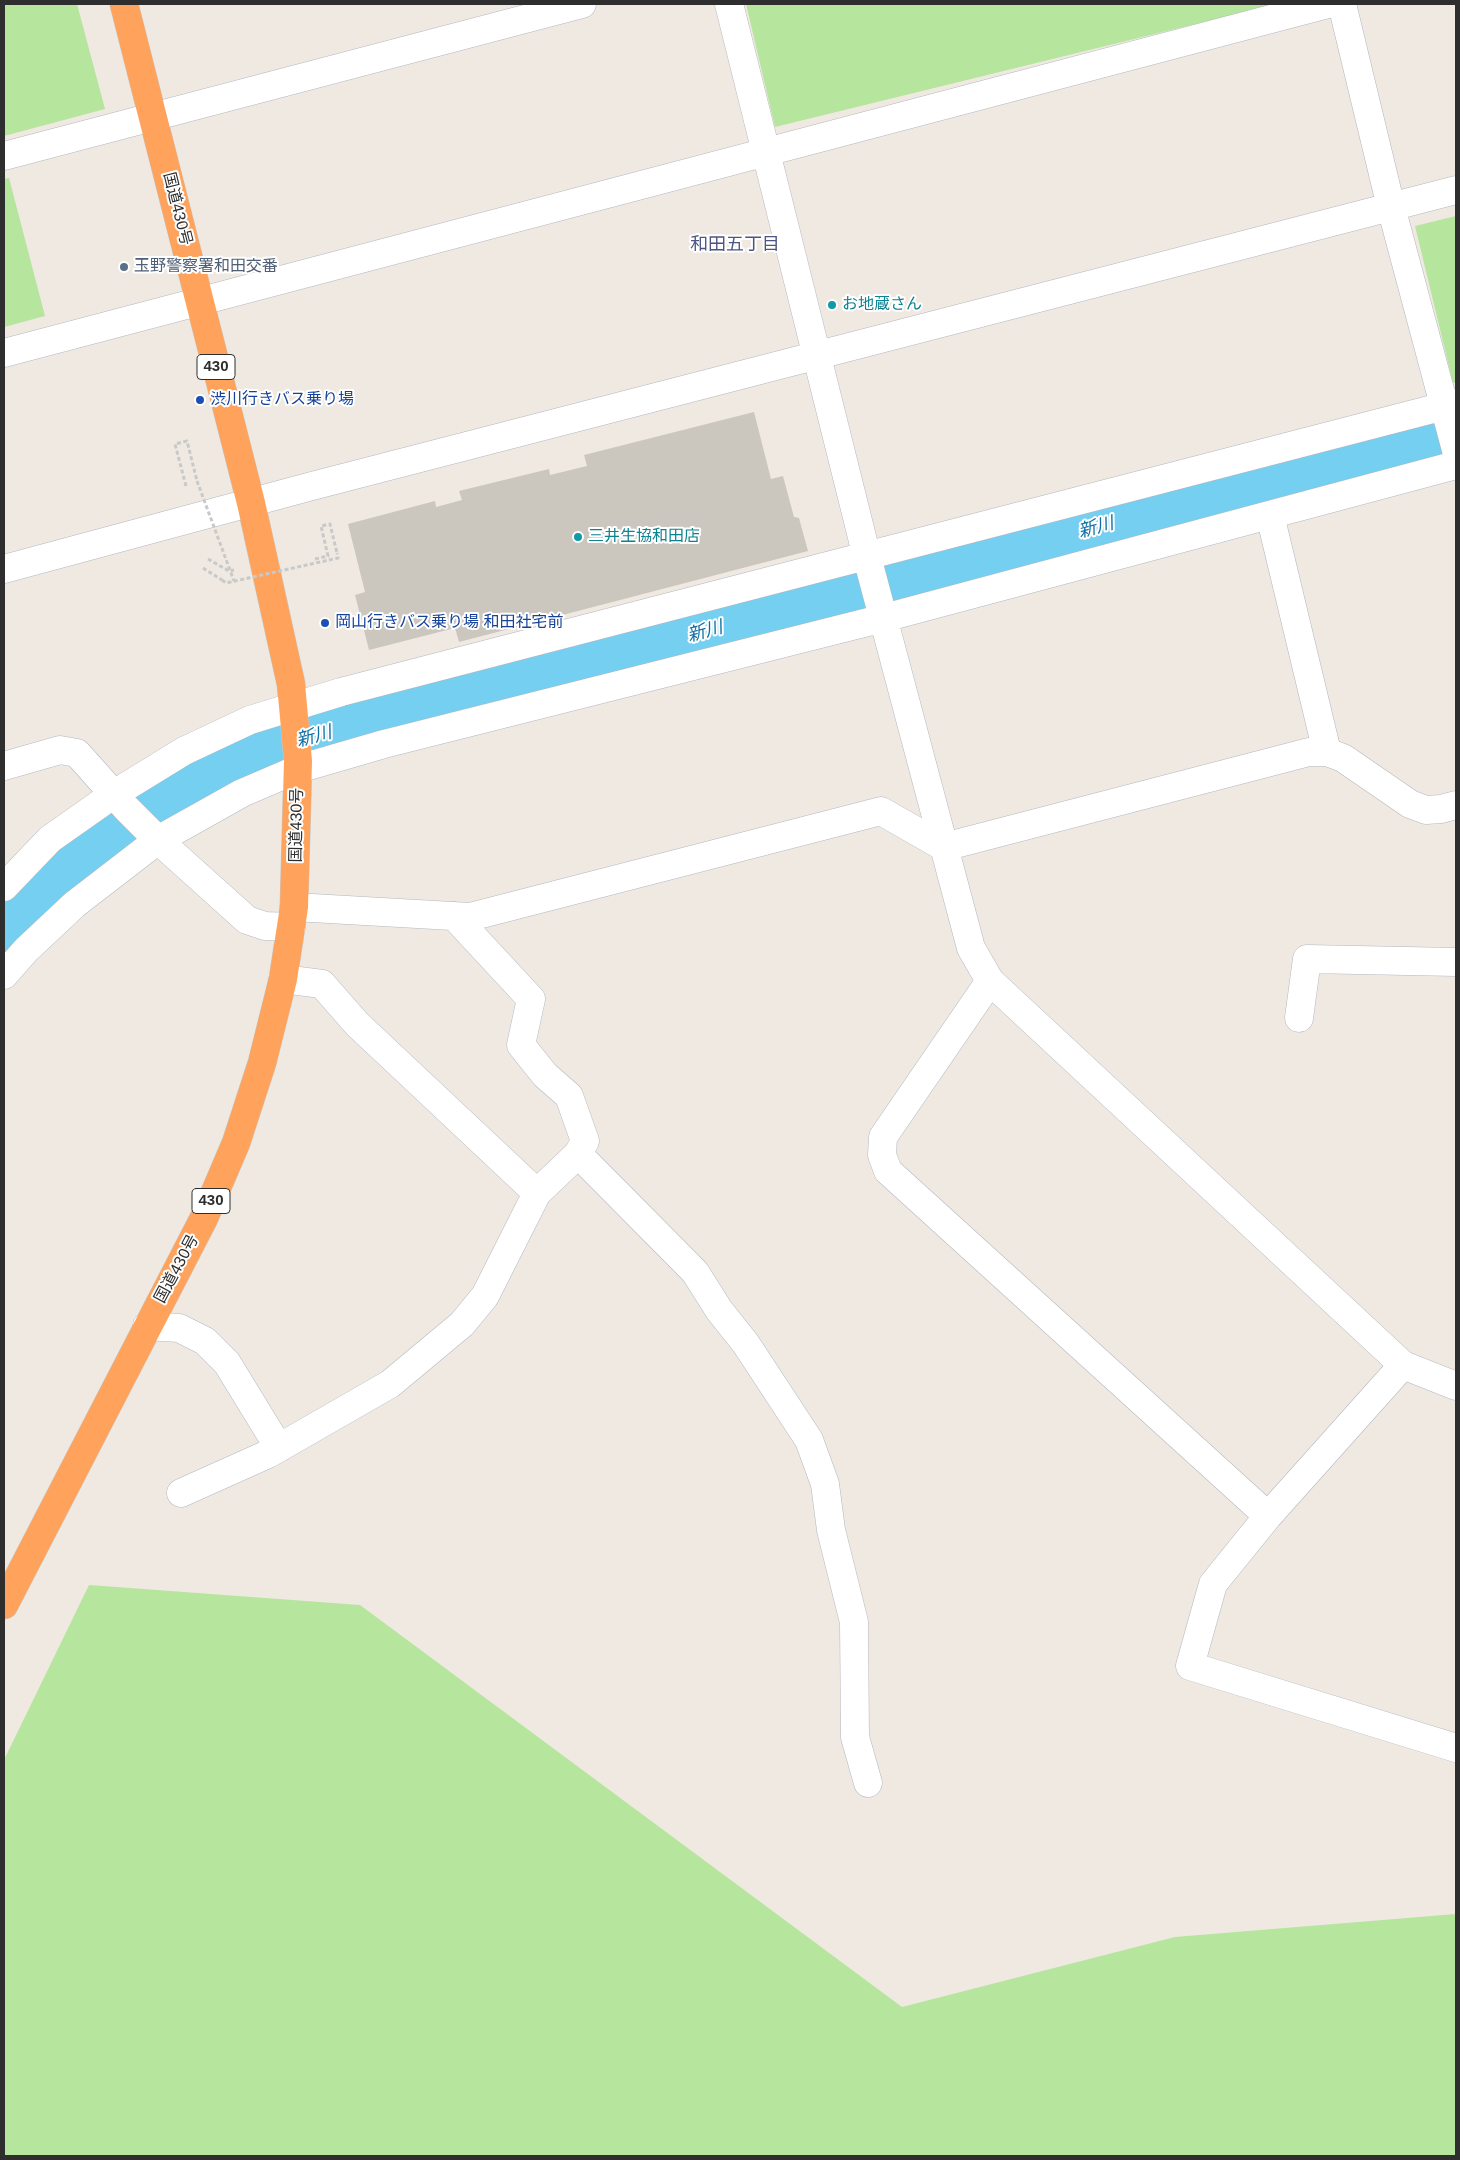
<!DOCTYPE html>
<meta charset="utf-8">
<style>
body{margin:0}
#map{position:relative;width:1460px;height:2160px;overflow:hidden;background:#efe9e1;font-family:Helvetica,sans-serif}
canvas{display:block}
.frame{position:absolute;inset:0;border:5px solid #2e2e2e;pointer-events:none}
</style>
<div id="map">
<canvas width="1460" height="2160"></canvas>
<div class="frame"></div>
</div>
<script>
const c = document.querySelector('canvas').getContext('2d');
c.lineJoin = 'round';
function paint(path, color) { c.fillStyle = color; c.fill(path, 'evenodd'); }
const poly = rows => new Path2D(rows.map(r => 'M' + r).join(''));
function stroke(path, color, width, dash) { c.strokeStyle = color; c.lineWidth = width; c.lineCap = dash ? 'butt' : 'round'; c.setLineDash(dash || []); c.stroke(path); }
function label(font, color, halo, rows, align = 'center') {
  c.font = font + ' Helvetica,"Noto Sans JP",sans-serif'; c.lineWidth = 4; c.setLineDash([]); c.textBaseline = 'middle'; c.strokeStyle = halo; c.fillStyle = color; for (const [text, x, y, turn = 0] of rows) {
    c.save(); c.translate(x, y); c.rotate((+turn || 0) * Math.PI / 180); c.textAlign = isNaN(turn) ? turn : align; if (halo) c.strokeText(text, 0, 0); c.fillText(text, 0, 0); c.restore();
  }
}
paint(poly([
 [4,4,77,4,105,109,4,136],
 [746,4,1277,4,775,127],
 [9,178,45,316,4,327,4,179],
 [1456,216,1456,382,1453,383,1415,226],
 [89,1585,360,1605,902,2007,1175,1937,1456,1914,1456,2156,4,2156,4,1760]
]), '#b6e59e');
stroke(poly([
 [4,934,47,886,77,861,151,811,266,750,337,728,837,595,890,584,1456,432]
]), '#75cff0', 64);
paint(poly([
 [754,412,771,479,783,476,794,517,799,518,808,551,459,642,455,628,369,650,355,595,365,592,348,524,435,501,436,507,462,500,459,491,549,469,550,475,587,466,584,455]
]), '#cbc7bf');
const minor = poly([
 [729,4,867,557,971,948,990,981,1403,1365],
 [1342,4,1391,207,1456,450],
 [4,156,582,4],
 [4,353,1328,4],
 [1270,515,1327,752],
 [4,569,312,486,1456,190],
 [4,766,60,750,77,753,126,808,158,840,247,920,265,926,291,927],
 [4,887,50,839,114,794,184,751,250,720,341,692,1456,403],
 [294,907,470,917,881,811,944,847,1309,752,1327,752,1343,758,1410,804,1426,810,1441,809,1456,805],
 [4,975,26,950,75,904,158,840,242,793,298,769,384,744,884,618,1456,465],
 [283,979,322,984,357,1024,537,1193],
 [990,981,883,1137,882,1155,888,1171,1268,1516],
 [1299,1018,1307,959,1456,962],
 [578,1154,695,1272,719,1310,746,1344,809,1440,825,1484,831,1530,854,1622,855,1737,868,1783],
 [147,1326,179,1328,205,1341,227,1363,279,1448],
 [1456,1386,1403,1365,1268,1516,1213,1584,1190,1666,1456,1748],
 [181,1493,268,1454,390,1384,462,1324,485,1296,537,1193,578,1154,585,1141,569,1096,545,1075,521,1045,531,999,454,916]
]);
const highway = poly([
 [4,1605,204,1218,236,1143,262,1063,283,979,294,907,298,761,291,684,251,503,124,4]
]);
stroke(minor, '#b4b7c1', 29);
stroke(highway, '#c9c9c9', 29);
stroke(poly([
 [186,486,175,444,187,441,197,481],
 [208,559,229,571,234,570],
 [315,559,328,556,321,526,330,524,337,553],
 [203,568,222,580]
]), '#c9c9c9', 3, [4, 2.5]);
stroke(minor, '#fff', 28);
stroke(highway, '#ffa35c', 28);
stroke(poly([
 [197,481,234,581],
 [222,580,226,583,338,558,337,553]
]), '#c9c9c9', 3, [4, 2.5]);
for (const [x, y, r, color] of [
 [124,267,5,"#5c6f8a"],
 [832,305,5,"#0f9aa8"],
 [200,400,5,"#1a4fb4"],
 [578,537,5,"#0f9aa8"],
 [325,623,5,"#1a4fb4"]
]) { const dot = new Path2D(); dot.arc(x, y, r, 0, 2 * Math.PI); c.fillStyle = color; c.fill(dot); stroke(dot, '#fff', 2); }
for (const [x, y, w] of [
 [216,367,38],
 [211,1201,38]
]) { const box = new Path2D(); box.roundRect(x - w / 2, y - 12.5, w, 25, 4); c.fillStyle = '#fff'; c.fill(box); stroke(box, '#2e2e2e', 1); }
label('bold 15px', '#2e2e2e', null, [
 ["430",216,367],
 ["430",211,1201]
]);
label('16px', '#2e2e2e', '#fff', [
 ["国道430号",177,209,76],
 ["国道430号",297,825,-89],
 ["国道430号",177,1269,-62]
]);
label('16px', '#4e5e75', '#fff', [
 ["玉野警察署和田交番",134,267]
], 'left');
label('16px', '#0d838f', '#fff', [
 ["お地蔵さん",842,305],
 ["三井生協和田店",588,537]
], 'left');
label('16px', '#164399', '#fff', [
 ["渋川行きバス乗り場",210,400],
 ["岡山行きバス乗り場 和田社宅前",335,623]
], 'left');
label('18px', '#4d5680', '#fff', [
 ["和田五丁目",735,245]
]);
label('italic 18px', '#0d6fa3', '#fff', [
 ["新川",1096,528,-15],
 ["新川",705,632,-15],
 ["新川",314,737,-15]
]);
</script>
